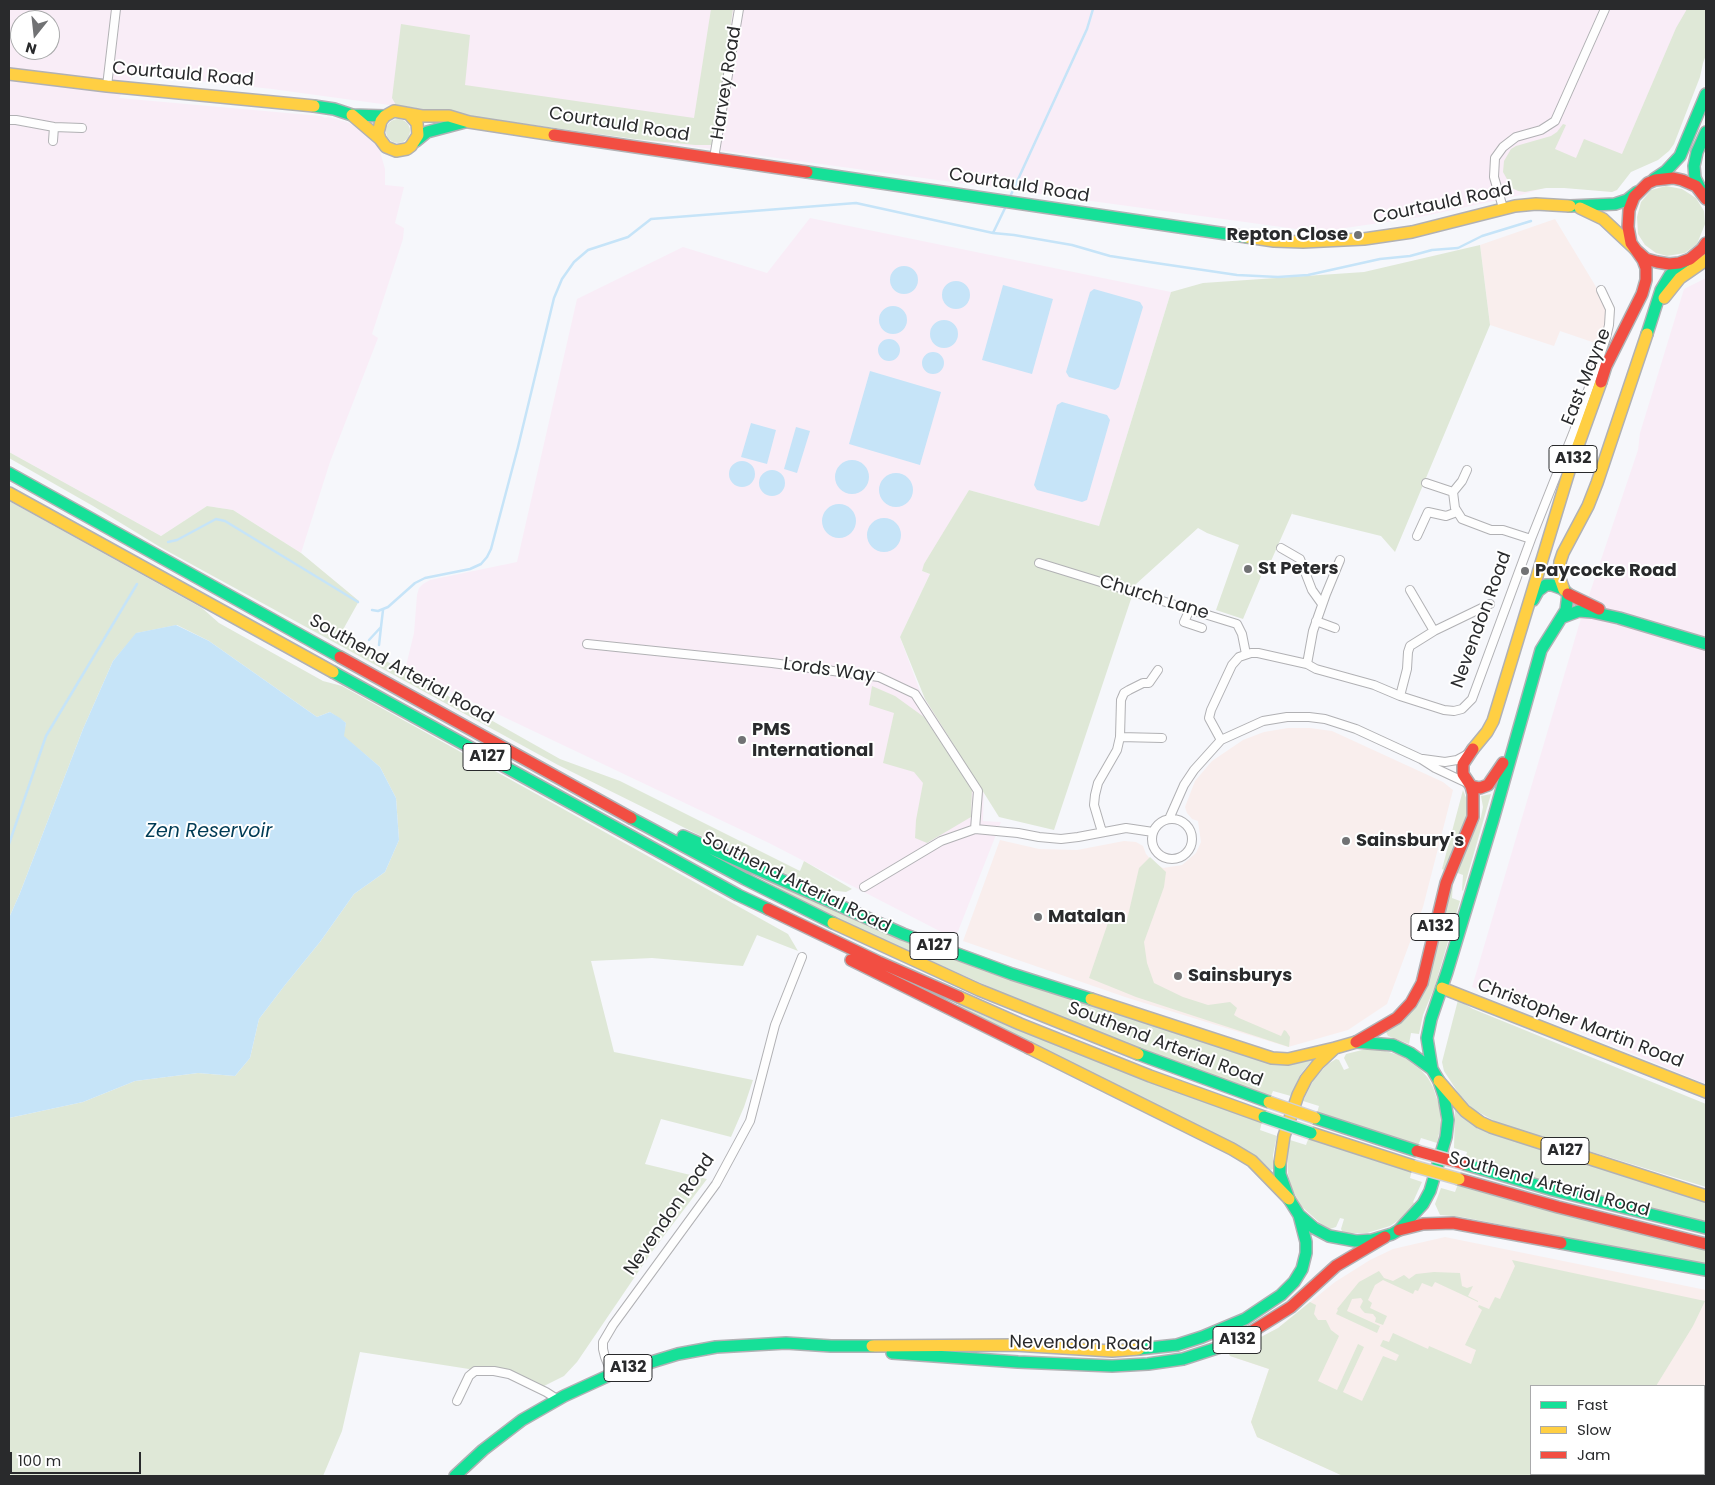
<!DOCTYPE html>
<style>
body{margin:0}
#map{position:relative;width:1715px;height:1485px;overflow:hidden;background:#f6f7fb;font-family:Poppins,sans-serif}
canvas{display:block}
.frame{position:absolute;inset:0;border:10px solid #292a2c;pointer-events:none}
.legend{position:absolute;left:1530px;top:1385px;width:175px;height:90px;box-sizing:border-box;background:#fff;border:1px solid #a9aaab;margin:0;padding:6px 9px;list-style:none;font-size:15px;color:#292a2c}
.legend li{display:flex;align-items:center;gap:10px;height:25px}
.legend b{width:25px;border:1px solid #a9aaab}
.north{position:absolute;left:10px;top:10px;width:50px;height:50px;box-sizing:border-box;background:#fff;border:1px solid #a9aaab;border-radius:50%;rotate:196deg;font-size:14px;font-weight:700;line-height:20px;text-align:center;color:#292a2c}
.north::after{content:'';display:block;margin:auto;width:18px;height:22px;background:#717274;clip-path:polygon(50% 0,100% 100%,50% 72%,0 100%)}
.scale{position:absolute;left:10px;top:1452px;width:131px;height:22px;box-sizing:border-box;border:2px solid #292a2c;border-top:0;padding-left:6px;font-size:15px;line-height:18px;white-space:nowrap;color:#292a2c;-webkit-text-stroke:4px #fff;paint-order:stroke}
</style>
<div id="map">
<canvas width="1715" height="1485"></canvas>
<div class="frame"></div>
<ul class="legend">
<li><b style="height:6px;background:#16e098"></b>Fast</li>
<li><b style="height:6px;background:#ffcf43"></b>Slow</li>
<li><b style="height:6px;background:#f24e42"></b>Jam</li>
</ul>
<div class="north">N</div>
<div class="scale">100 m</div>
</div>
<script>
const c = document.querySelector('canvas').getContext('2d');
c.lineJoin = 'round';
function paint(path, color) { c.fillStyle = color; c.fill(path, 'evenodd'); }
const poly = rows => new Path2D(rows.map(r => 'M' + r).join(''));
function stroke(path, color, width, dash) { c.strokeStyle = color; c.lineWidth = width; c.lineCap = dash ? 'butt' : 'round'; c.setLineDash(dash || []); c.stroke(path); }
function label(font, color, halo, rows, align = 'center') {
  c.font = font + ' Poppins,sans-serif'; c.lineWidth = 4; c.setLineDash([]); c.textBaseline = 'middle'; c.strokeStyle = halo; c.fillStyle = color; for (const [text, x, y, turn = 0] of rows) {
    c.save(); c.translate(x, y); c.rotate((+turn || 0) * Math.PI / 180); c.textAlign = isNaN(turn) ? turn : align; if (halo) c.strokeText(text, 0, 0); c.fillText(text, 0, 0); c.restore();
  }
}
paint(poly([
 [1555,219,1607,305,1609,319,1601,345,1560,331,1554,346,1490,325,1480,245],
 [1288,728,1310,728,1332,731,1443,782,1453,790,1423,907,1387,1004,1348,1030,1288,1047,1128,998,963,941,1000,840,1039,849,1077,850,1124,841,1136,842,1143,846,1146,854,1153,862,1163,868,1182,865,1196,853,1201,842,1198,821,1192,819,1187,813,1185,807,1195,781,1212,761,1243,740,1264,732],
 [1445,1237,1706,1290,1706,1447,1704,1446,1704,1386,1531,1386,1531,1474,1602,1474,1600,1476,1343,1476,1257,1437,1251,1422,1269,1369,1230,1356,1229,1354,1278,1328,1335,1282,1370,1260,1393,1249]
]), '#f9eeed');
paint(poly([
 [9,9,1688,9,1624,164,1521,195,1420,217,1318,232,272,89,134,74,119,98,321,116,325,118,328,117,347,122,358,128,379,148,385,169,385,185,404,187,395,223,404,228,403,239,372,334,378,338,330,462,301,553,233,510,207,506,161,536,9,452],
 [20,20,50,20,50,50,20,50],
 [810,218,1171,292,1099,526,969,490,922,571,930,574,900,637,921,694,984,783,983,821,1001,822,955,939,769,843,405,670,414,633,417,595,419,588,423,584,430,580,517,562,577,299,683,247,767,273],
 [1706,278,1706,1084,1472,987,1579,625,1638,450,1640,433,1684,289]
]), '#f9edf7');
paint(poly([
 [711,9,733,9,714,145,695,145,635,139,497,120,396,105,392,98,401,24,470,35,465,85,694,118],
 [1687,9,1706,9,1706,55,1703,63,1700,77,1674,144,1669,151,1658,160,1631,172,1617,190,1612,192,1564,188,1546,188,1525,192,1518,191,1512,188,1503,172,1504,161,1511,149,1516,146,1551,136,1557,132,1563,124,1566,125,1555,149,1576,158,1584,139,1622,154,1676,28],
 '386 131a12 12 0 1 1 24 0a12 12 0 1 1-24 0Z',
 [1666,186,1682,189,1696,198,1704,211,1705,224,1697,244,1685,253,1667,256,1656,253,1645,245,1638,234,1637,217,1641,202,1651,190],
 [1480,245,1490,325,1395,552,1381,536,1292,514,1293,511,1271,561,1268,560,1243,619,1216,610,1239,545,1207,533,1198,528,1136,584,1054,830,999,817,925,699,900,637,930,574,922,571,924,564,969,490,1099,526,1171,292,1203,283,1364,272],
 [9,452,161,536,207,506,233,510,301,553,359,601,340,635,560,759,620,781,800,871,804,861,852,889,846,892,820,889,695,833,558,765,160,547,93,506,9,458],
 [9,501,202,608,219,623,323,681,342,686,788,934,798,951,757,935,743,966,652,958,591,961,614,1052,753,1080,744,1107,731,1137,661,1119,645,1164,707,1179,651,1253,577,1362,564,1376,544,1386,501,1374,360,1352,342,1431,323,1476,9,1476,9,1118,83,1102,135,1081,198,1073,235,1076,250,1058,259,1019,285,985,320,942,354,894,385,872,399,840,396,798,380,767,343,736,346,723,330,712,317,717,209,641,177,625,137,633,113,661,83,729,20,893,9,918],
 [872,686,895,696,924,717,972,789,971,817,927,843,915,838,916,820,923,783,914,772,883,763,894,713,869,705],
 [1463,790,1469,805,1466,823,1444,870,1442,869],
 [1491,794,1463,891,1462,890,1463,875,1455,872,1481,817,1483,807,1481,796],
 [1150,857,1166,872,1164,887,1144,942,1147,963,1154,983,1183,997,1208,1005,1230,1002,1237,1008,1234,1015,1239,1018,1281,1036,1284,1030,1286,1031,1290,1037,1289,1047,1136,997,1089,978,1110,917,1127,920,1139,868],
 [736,865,1267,1061,1313,1059,1300,1075,1291,1096,1273,1091,1270,1098,1059,1018,822,912],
 [1452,882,1453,883,1452,898,1460,901,1435,986,1423,1015,1419,1034,1411,1033,1409,1044,1388,1036,1386,1032,1406,1016],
 [1458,1000,1473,1009,1706,1104,1706,1187,1498,1123,1473,1109,1459,1094,1444,1071,1442,1062],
 [958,1004,970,1008,970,1010,1001,1023,1262,1121,1260,1130,1277,1136,1273,1155,1273,1169,1271,1170,958,1009],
 [1366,1049,1382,1050,1402,1056,1421,1070,1428,1078,1433,1087,1439,1105,1441,1124,1437,1143,1421,1138,1418,1146,1317,1113,1319,1106,1303,1101,1314,1079,1328,1064,1336,1059,1339,1060,1344,1070,1349,1068,1344,1058,1346,1054],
 [1455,1110,1706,1201,1706,1223,1465,1160,1467,1152,1454,1148],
 [1309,1137,1412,1170,1410,1178,1422,1182,1413,1202,1415,1204,1402,1218,1390,1226,1367,1233,1343,1233,1341,1229,1344,1219,1340,1218,1336,1227,1330,1229,1320,1223,1301,1206,1291,1187,1288,1174,1287,1158,1290,1140,1306,1145],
 [1458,1184,1706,1249,1706,1265,1462,1217,1440,1215,1435,1204,1441,1188,1455,1192],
 [1512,1260,1705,1301,1693,1326,1656,1386,1531,1386,1531,1474,1602,1474,1600,1476,1343,1476,1257,1437,1251,1422,1269,1369,1230,1356,1229,1354,1278,1328,1310,1302,1316,1305,1314,1314,1318,1320,1326,1320,1331,1330,1339,1336,1318,1381,1337,1390,1358,1344,1364,1347,1343,1392,1362,1401,1383,1356,1396,1361,1399,1355,1380,1346,1383,1340,1389,1342,1393,1333,1428,1349,1429,1346,1471,1364,1476,1350,1465,1345,1482,1310,1478,1307,1479,1305,1489,1309,1495,1297,1500,1299,1515,1266],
 [1379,1271,1384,1278,1393,1281,1404,1275,1409,1279,1416,1274,1434,1272,1460,1273,1462,1286,1467,1288,1473,1286,1468,1296,1478,1301,1478,1302,1435,1282,1432,1287,1422,1283,1418,1291,1415,1290,1413,1294,1383,1280,1375,1285,1368,1300,1372,1303,1370,1308,1387,1316,1383,1325,1375,1322,1376,1318,1373,1314,1365,1313,1362,1310,1360,1307,1363,1301,1361,1298,1352,1299,1347,1311,1380,1326,1377,1333,1336,1314,1338,1310,1337,1309,1359,1282]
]), '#dfe8d7');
paint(poly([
 '890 280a14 14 0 1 1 28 0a14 14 0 1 1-28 0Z',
 '942 295a14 14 0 1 1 28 0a14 14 0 1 1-28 0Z',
 [1003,285,1053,299,1032,374,982,360],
 [1094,289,1140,302,1143,307,1119,387,1115,390,1069,377,1066,372,1090,292],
 '879 320a14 14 0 1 1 28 0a14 14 0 1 1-28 0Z',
 '930 334a14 14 0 1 1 28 0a14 14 0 1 1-28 0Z',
 '878 350a11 11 0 1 1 22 0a11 11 0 1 1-22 0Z',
 '922 363a11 11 0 1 1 22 0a11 11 0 1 1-22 0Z',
 [870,371,941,392,920,465,849,444],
 [1062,402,1107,415,1110,420,1087,500,1082,502,1037,490,1034,485,1057,405],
 [751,423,776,430,767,464,741,457],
 [796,427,810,431,797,473,784,469],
 '835 477a17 17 0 1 1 34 0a17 17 0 1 1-34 0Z',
 '729 474a13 13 0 1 1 26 0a13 13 0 1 1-26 0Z',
 '759 483a13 13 0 1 1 26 0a13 13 0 1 1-26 0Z',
 '879 490a17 17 0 1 1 34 0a17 17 0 1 1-34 0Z',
 '822 521a17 17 0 1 1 34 0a17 17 0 1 1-34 0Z',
 '867 535a17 17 0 1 1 34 0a17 17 0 1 1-34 0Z',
 [176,625,209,641,317,717,330,712,340,718,346,723,344,736,380,767,396,798,399,840,385,872,354,894,320,942,285,985,259,1019,250,1058,235,1076,198,1073,135,1081,83,1102,9,1118,9,918,20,893,83,729,113,661,136,633]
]), '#c6e4f8');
stroke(poly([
 [1009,199,1087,29,1093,9],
 [1007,204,993,233,1014,235,1072,245,1110,256,1149,262,1237,275,1278,277,1308,275,1380,259,1410,256,1432,250,1458,248,1482,236,1531,221],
 [168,542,177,540,216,519,225,521,358,602],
 [372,610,378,611,388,607,415,583,425,578,470,569,481,564,487,557,491,549,518,447,554,298,562,279,574,262,588,250,628,237,651,219,856,203,993,233],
 [369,640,381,627,383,610],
 [379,645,381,627],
 [9,844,46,736,137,584]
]), '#c6e4f8', 2.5);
const street = poly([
 [107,86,116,9],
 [9,120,16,120,54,127,82,128],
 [53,141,54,127],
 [714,158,739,9],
 [1503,208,1494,177,1495,158,1503,147,1516,137,1541,130,1555,121,1605,9],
 [1467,470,1462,481,1453,492,1455,508,1462,519,1491,530,1503,530,1531,539],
 [1426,483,1453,492],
 [1417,536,1428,512,1446,516,1457,512],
 [1281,548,1300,559,1312,590,1322,604],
 [1039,563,1237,624,1242,634,1246,654],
 [1190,609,1184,622,1202,628],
 [1316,621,1335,628],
 [1434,631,1490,604],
 [587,644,772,663,879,677,915,694,978,791,975,829],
 [1307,664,1313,631,1326,594,1340,560],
 [1400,696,1407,669,1408,652,1410,646,1434,631,1410,590],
 [1120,737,1162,738],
 [1221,740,1209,718,1211,710,1232,665,1239,657,1251,653,1258,653,1307,664,1316,669,1374,685,1400,696,1444,710,1454,711,1462,709,1472,699,1531,539,1574,431,1606,338,1609,325,1610,309,1601,290],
 [1423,759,1445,762,1457,760,1468,754],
 [1169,819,1184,785,1194,770,1221,740,1263,721,1287,717,1309,717,1325,719,1356,729,1421,759,1435,768,1467,783],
 '1152 839a20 20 0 1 1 40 0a20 20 0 1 1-40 0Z',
 [1102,832,1094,805,1095,795,1098,783,1117,750,1120,737,1121,700,1124,693,1129,690,1143,683,1149,683,1158,670],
 [864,887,941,841,975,829,1018,833,1039,837,1061,839,1078,837,1126,828,1153,832],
 [612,1374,605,1357,603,1349,603,1342,613,1325,716,1184,750,1121,775,1025,802,957],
 [457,1401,469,1376,475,1371,494,1371,509,1374,546,1392,557,1399]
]);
const fast = poly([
 [314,106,334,109,352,115,385,116],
 [416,141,427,132,465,122],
 [807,172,1247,237],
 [1654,179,1666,171,1680,156,1706,94],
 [1701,190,1695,178,1694,166,1697,152,1706,132],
 [1570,206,1615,204,1627,200,1637,192],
 [1647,334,1661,290,1670,275,1690,259],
 [9,473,340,657],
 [1533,600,1538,591,1546,585,1552,585,1563,589],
 [1563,617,1579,611,1592,612,1619,618,1706,644],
 [333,672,738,895,768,909],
 [631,818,745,879,833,923],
 [683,836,903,934,1012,974,1091,999],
 [1138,1054,1269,1102],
 [1432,1069,1427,1038,1431,1019,1447,972,1493,820,1541,650,1566,610,1568,594,1564,590],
 [1315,1118,1417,1151],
 [1280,1163,1280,1174,1289,1199,1299,1215,1314,1228,1329,1236,1356,1241,1372,1240,1392,1234,1399,1230,1423,1204,1430,1191,1446,1137,1448,1120,1444,1096,1439,1081,1432,1069,1410,1053,1393,1045,1356,1042],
 [1464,1164,1553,1190,1706,1228],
 [1561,1243,1706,1270],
 [1139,1349,1177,1345,1202,1337,1245,1319,1281,1295,1294,1282,1302,1269,1306,1253,1306,1242,1299,1215],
 [892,1353,1018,1362,1112,1366,1148,1364,1183,1359,1220,1347,1251,1332],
 [455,1476,483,1450,522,1420,564,1396,612,1374,678,1354,716,1347,786,1343,831,1346,872,1346]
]);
const slow = poly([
 [9,74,107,86,314,106],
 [352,115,380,139,386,147,396,151,407,149,411,146,418,135,417,123,409,114],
 [380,139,378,133,381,121,385,116,394,111,422,116,449,116,469,122,554,135],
 [1580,208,1603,219,1635,249],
 [1247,237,1274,241,1303,242,1364,239,1412,232,1515,206,1536,204,1570,206],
 [1664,298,1680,278,1706,260],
 [9,493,333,672],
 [1564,590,1559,576,1560,562,1563,553,1588,506,1597,483,1647,334],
 [1473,749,1487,732,1493,721,1570,468,1601,382],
 [833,923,979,990,1138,1054],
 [1442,988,1706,1092],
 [959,997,1020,1024,1150,1076,1264,1117],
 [1091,999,1272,1058,1288,1059,1335,1048],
 [1029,1048,1232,1149,1252,1161,1289,1199],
 [1439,1081,1465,1111,1480,1122,1491,1127,1706,1196],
 [1311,1133,1413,1166],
 [1280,1163,1284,1136,1298,1095,1306,1079,1318,1064,1335,1048,1356,1042],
 [872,1346,1014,1345,1112,1351,1139,1349]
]);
const jam = poly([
 [554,135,807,172],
 [1706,199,1696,186,1682,180,1673,178,1655,180,1648,183,1634,197,1629,210,1628,227,1631,243,1636,250,1646,259,1657,262,1669,264,1679,263,1690,259,1702,249,1706,243],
 [1601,382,1606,366,1642,294,1646,280,1646,268,1643,260,1636,250],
 [1568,594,1599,609],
 [340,657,631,818],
 [1471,786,1480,788,1488,785,1503,763],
 [768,909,879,962,959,997],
 [851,960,1029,1048],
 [1356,1042,1397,1018,1411,1003,1422,983,1446,883,1473,817,1473,794,1471,786,1463,774,1463,764,1473,749],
 [1459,1179,1558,1207,1706,1244],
 [1399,1230,1423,1224,1453,1223,1561,1243],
 [1251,1332,1291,1307,1336,1266,1385,1237]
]);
stroke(street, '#b1b1b4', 10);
stroke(fast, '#b1b1b4', 14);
stroke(slow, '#b1b1b4', 14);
stroke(jam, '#b1b1b4', 14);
stroke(street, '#fefefe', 8);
stroke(fast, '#16e098', 11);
stroke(slow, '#ffcf43', 11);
stroke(jam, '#f24e42', 11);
const fastBridge = poly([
 [1264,1117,1311,1133]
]);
const slowBridge = poly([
 [1269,1102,1315,1118],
 [1413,1166,1459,1179]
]);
const jamBridge = poly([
 [1417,1151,1464,1164]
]);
stroke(fastBridge, '#d1d1d3', 14, []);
stroke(slowBridge, '#d1d1d3', 14, []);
stroke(jamBridge, '#d1d1d3', 14, []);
stroke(fastBridge, '#16e098', 11);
stroke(slowBridge, '#ffcf43', 11);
stroke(jamBridge, '#f24e42', 11);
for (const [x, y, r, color] of [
 [1358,235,5,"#717274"],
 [1248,569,5,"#717274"],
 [1525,571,5,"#717274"],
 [742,740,5,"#717274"],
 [1346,841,5,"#717274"],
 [1038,917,5,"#717274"],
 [1178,976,5,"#717274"]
]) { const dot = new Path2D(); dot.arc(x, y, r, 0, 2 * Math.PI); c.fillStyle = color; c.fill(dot); stroke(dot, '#fff', 2); }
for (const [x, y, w] of [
 [1573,459,48],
 [487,757,48],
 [1435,927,48],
 [934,946,48],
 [1565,1151,48],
 [1237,1340,48],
 [628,1368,48]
]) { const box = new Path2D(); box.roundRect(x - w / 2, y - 13.5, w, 27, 4); c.fillStyle = '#fff'; c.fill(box); stroke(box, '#292a2c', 1); }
label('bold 16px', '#292a2c', null, [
 ["A132",1573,459],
 ["A127",487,757],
 ["A132",1435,927],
 ["A127",934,946],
 ["A127",1565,1151],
 ["A132",1237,1340],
 ["A132",628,1368]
]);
label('18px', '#292a2c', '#fff', [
 ["Courtauld Road",183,75,5],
 ["Harvey Road",727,83,-81],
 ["Courtauld Road",619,125,9],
 ["Courtauld Road",1019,186,9],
 ["Courtauld Road",1443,204,-12],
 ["East Mayne",1587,377,-68],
 ["Church Lane",1154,598,17],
 ["Nevendon Road",1482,620,-70],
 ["Southend Arterial Road",401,670,29],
 ["Lords Way",829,671,8],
 ["Southend Arterial Road",796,883,26],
 ["Christopher Martin Road",1580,1024,21],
 ["Southend Arterial Road",1165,1045,21],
 ["Southend Arterial Road",1549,1185,15],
 ["Nevendon Road",670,1215,-55],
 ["Nevendon Road",1081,1344,1]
]);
label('bold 18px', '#292a2c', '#fff', [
 ["Repton Close",1348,235,"right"],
 ["St Peters",1258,569],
 ["Paycocke Road",1535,571],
 ["PMS",752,730],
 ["International",752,751],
 ["Sainsbury's",1356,841],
 ["Matalan",1048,917],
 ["Sainsburys",1188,976]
], 'left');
label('italic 19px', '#003b55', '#fff', [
 ["Zen Reservoir",209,832]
]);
</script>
